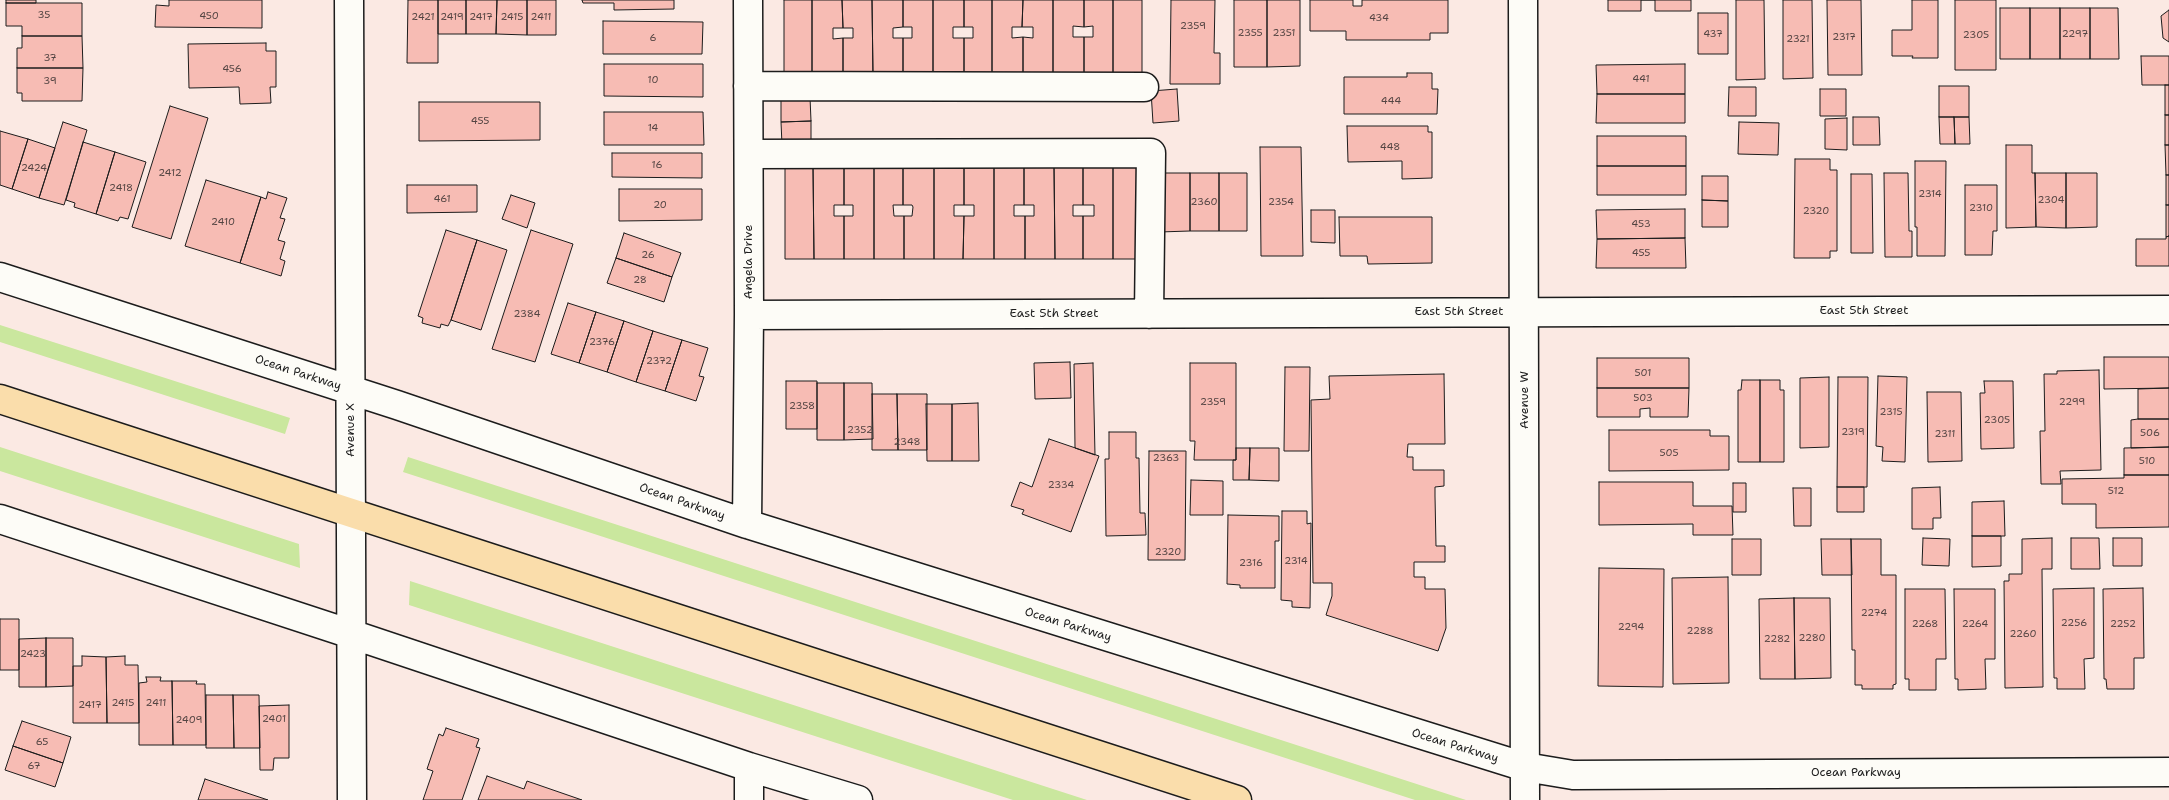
<!DOCTYPE html>
<style>
body{margin:0}
canvas{display:block;background:#fbe9e3}
</style>
<canvas width="2169" height="800"></canvas>
<script>
const c = document.querySelector('canvas').getContext('2d');
c.lineJoin = 'round';
function paint(path, color) { c.fillStyle = color; c.fill(path, 'evenodd'); }
const poly = rows => new Path2D(rows.map(r => 'M' + r).join(''));
function stroke(path, color, width, dash) { c.strokeStyle = color; c.lineWidth = width; c.lineCap = dash ? 'butt' : 'round'; c.setLineDash(dash || []); c.stroke(path); }
function label(font, color, halo, rows, align = 'center') {
  c.font = font + ' "Shantell Sans",sans-serif'; c.lineWidth = 4; c.setLineDash([]); c.textBaseline = 'middle'; c.strokeStyle = halo; c.fillStyle = color; for (const [text, x, y, turn = 0] of rows) {
    c.save(); c.translate(x, y); c.rotate((+turn || 0) * Math.PI / 180); c.textAlign = isNaN(turn) ? turn : align; if (halo) c.strokeText(text, 0, 0); c.fillText(text, 0, 0); c.restore();
  }
}
paint(poly([
 [0,325,290,418,285,434,0,342],
 [0,447,299,544,300,568,0,471],
 [408,457,1466,800,1415,800,403,472],
 [410,581,1087,800,1013,800,409,605]
]), '#cae79e');
const building = poly([
 [6,0,36,0,36,3,6,3,6,0],
 [169,0,262,0,262,28,155,27,156,5,169,6,169,0],
 [408,0,438,0,438,63,407,63,408,0],
 [438,0,466,0,466,34,438,34,438,0],
 [466,0,497,0,496,34,466,34,466,0],
 [497,0,527,0,527,35,496,34,497,0],
 [527,0,556,0,556,35,527,35,527,0],
 [582,0,674,0,674,9,614,10,614,3,583,3,582,0],
 [784,0,812,0,812,76,784,76,784,0],
 [812,0,842,0,843,28,833,28,833,39,843,38,843,76,812,76,812,0],
 [842,0,872,0,873,76,843,76,843,38,853,38,853,28,843,28,842,0],
 [872,0,903,0,903,27,893,28,893,38,903,38,903,76,873,76,872,0],
 [903,0,933,0,933,75,903,76,903,38,912,38,912,27,903,27,903,0],
 [933,0,964,0,964,27,953,27,953,38,964,38,964,75,933,75,933,0],
 [964,0,992,0,992,75,964,75,964,38,973,38,973,27,964,27,964,0],
 [992,0,1023,0,1022,27,1012,27,1012,38,1023,37,1023,75,992,75,992,0],
 [1023,0,1053,0,1053,75,1023,75,1023,37,1033,38,1033,27,1022,27,1023,0],
 [1053,0,1084,0,1084,27,1073,26,1073,37,1084,37,1084,74,1053,75,1053,0],
 [1084,0,1113,0,1113,74,1084,74,1084,37,1093,37,1093,26,1084,27,1084,0],
 [1113,0,1142,0,1142,74,1113,74,1113,0],
 [1171,0,1215,0,1214,53,1220,53,1220,84,1170,84,1171,0],
 [1234,0,1267,0,1267,67,1234,67,1234,0],
 [1267,0,1300,0,1300,66,1267,67,1267,0],
 [1310,0,1353,0,1353,6,1362,6,1362,0,1448,0,1448,33,1430,33,1430,40,1346,40,1346,31,1310,31,1310,0],
 [1608,0,1691,0,1691,11,1655,11,1655,0,1641,0,1641,11,1608,11,1608,0],
 [1736,0,1764,0,1765,79,1736,80,1736,0],
 [1783,0,1812,0,1813,78,1783,79,1783,0],
 [1827,0,1861,0,1862,75,1828,75,1827,0],
 [1912,0,1938,0,1938,58,1912,58,1913,56,1892,56,1892,30,1912,30,1912,0],
 [1955,0,1996,0,1996,70,1955,70,1955,0],
 [6,3,82,3,82,36,22,36,22,26,6,26,6,3],
 [2000,8,2030,8,2030,59,2000,59,2000,8],
 [2030,8,2060,8,2060,59,2030,59,2030,8],
 [2060,8,2090,8,2090,59,2060,59,2060,8],
 [2090,8,2118,8,2119,59,2090,59,2090,8],
 [2169,10,2169,42,2163,38,2161,16,2169,10],
 [1698,13,1728,13,1728,54,1698,54,1698,13],
 [603,21,703,22,702,54,603,54,603,21],
 [22,36,82,36,83,68,17,68,17,48,22,48,22,36],
 [266,43,266,51,276,51,276,87,270,87,271,103,240,104,239,87,189,88,188,44,266,43],
 [2141,56,2169,56,2169,85,2142,85,2141,56],
 [604,64,703,64,703,97,604,96,604,64],
 [1685,64,1685,94,1597,94,1596,65,1685,64],
 [17,68,83,68,82,101,22,101,22,93,17,93,17,68],
 [1407,73,1432,73,1432,89,1438,89,1437,114,1344,114,1344,77,1407,77,1407,73],
 [2165,85,2169,85,2169,115,2165,115,2165,85],
 [1939,86,1969,86,1969,117,1939,117,1939,86],
 [1729,87,1756,87,1756,116,1728,116,1729,87],
 [1177,89,1179,121,1153,123,1151,91,1177,89],
 [1820,89,1846,89,1846,116,1820,116,1820,89],
 [1597,94,1685,94,1685,123,1596,123,1597,94],
 [810,97,811,121,781,122,781,98,810,97],
 [419,102,540,102,540,140,419,141,419,102],
 [170,106,208,118,171,239,132,227,170,106],
 [604,112,703,112,704,145,604,145,604,112],
 [2165,115,2169,115,2169,145,2165,145,2165,115],
 [1853,117,1879,117,1880,145,1853,145,1853,117],
 [1939,117,1954,117,1955,144,1940,144,1939,117],
 [1954,117,1969,117,1970,144,1955,144,1954,117],
 [1847,118,1847,150,1825,149,1825,119,1847,118],
 [811,121,811,145,782,145,781,122,811,121],
 [63,122,87,130,64,205,39,198,63,122],
 [1739,122,1779,123,1778,155,1738,154,1739,122],
 [1347,126,1428,126,1428,132,1432,132,1432,178,1402,179,1402,161,1348,162,1347,126],
 [0,131,28,139,12,189,0,185,0,131],
 [1597,136,1686,136,1686,166,1597,166,1597,136],
 [28,139,55,148,39,198,12,189,28,139],
 [83,142,115,152,96,214,74,207,75,203,66,200,83,142],
 [2006,145,2032,145,2032,173,2035,173,2036,227,2006,228,2006,145],
 [2165,145,2169,145,2169,175,2166,175,2165,145],
 [1260,147,1301,147,1303,256,1261,256,1260,147],
 [115,152,146,162,128,219,120,217,118,221,96,214,115,152],
 [612,153,702,153,702,178,612,177,612,153],
 [1795,159,1830,159,1830,170,1837,170,1837,251,1830,251,1830,258,1794,258,1795,159],
 [1915,161,1946,161,1945,256,1917,256,1917,227,1915,227,1915,161],
 [785,166,813,166,814,259,785,259,785,166],
 [813,166,844,166,844,205,834,205,834,216,844,216,844,259,814,259,813,166],
 [844,166,874,166,874,259,844,259,844,216,853,216,853,205,844,205,844,166],
 [874,166,903,166,903,205,893,205,894,216,904,216,904,259,874,259,874,166],
 [903,166,934,166,934,259,904,259,904,216,912,216,913,207,912,205,903,205,903,166],
 [934,166,964,166,964,205,954,205,954,216,964,216,963,259,934,259,934,166],
 [964,166,994,166,994,259,963,259,964,216,974,216,974,205,964,205,964,166],
 [994,166,1024,166,1024,205,1014,205,1014,216,1025,216,1025,259,994,259,994,166],
 [1024,166,1054,166,1055,259,1025,259,1025,216,1034,216,1034,205,1024,205,1024,166],
 [1054,166,1083,166,1083,205,1073,205,1073,216,1083,216,1083,259,1055,259,1054,166],
 [1083,166,1113,166,1113,259,1083,259,1083,216,1094,216,1094,205,1083,205,1083,166],
 [1113,166,1142,166,1142,259,1113,259,1113,166],
 [1597,166,1686,166,1686,195,1597,195,1597,166],
 [1159,173,1190,173,1190,231,1159,232,1159,173],
 [1190,173,1219,173,1219,231,1190,231,1190,173],
 [1219,173,1247,173,1247,231,1219,231,1219,173],
 [1884,173,1908,173,1909,231,1912,231,1912,257,1885,257,1884,173],
 [2035,173,2066,173,2066,228,2036,227,2035,173],
 [2066,173,2097,173,2097,227,2066,228,2066,173],
 [1851,174,1872,174,1873,253,1851,253,1851,174],
 [2166,175,2169,175,2169,205,2166,205,2166,175],
 [1702,176,1728,176,1728,201,1702,200,1702,176],
 [206,180,261,197,240,263,185,246,206,180],
 [407,185,477,185,477,212,407,213,407,185],
 [1965,185,1997,185,1997,231,1993,231,1992,255,1965,255,1965,185],
 [619,189,702,189,702,220,619,221,619,189],
 [268,192,287,198,280,218,285,219,278,240,285,242,280,259,285,261,281,276,240,263,261,197,266,199,268,192],
 [511,195,535,203,527,228,502,219,511,195],
 [1702,200,1728,201,1728,227,1702,227,1702,200],
 [2166,205,2169,205,2169,236,2166,237,2166,205],
 [1685,209,1685,238,1597,239,1596,210,1685,209],
 [1311,210,1335,210,1335,243,1311,242,1311,210],
 [1339,217,1432,217,1432,263,1368,264,1367,256,1340,256,1339,217],
 [446,230,477,240,451,320,448,326,441,324,440,328,422,323,423,318,418,316,446,230],
 [531,230,573,244,535,362,492,349,531,230],
 [624,233,681,253,672,277,616,258,624,233],
 [2169,236,2169,266,2136,266,2136,239,2166,239,2166,237,2169,236],
 [1685,238,1686,268,1596,268,1597,239,1685,238],
 [477,240,507,250,481,330,451,320,477,240],
 [616,258,672,277,664,302,607,283,616,258],
 [568,303,596,312,579,363,551,354,568,303],
 [596,312,624,321,607,372,579,363,596,312],
 [624,321,653,331,636,382,607,372,624,321],
 [653,331,682,340,665,391,636,382,653,331],
 [682,340,708,348,699,376,704,377,696,401,665,391,682,340],
 [2104,357,2169,357,2169,388,2104,389,2104,357],
 [1597,358,1689,358,1689,388,1597,388,1597,358],
 [1070,362,1071,398,1035,399,1034,363,1070,362],
 [1093,363,1095,455,1075,448,1074,364,1093,363],
 [1190,363,1236,363,1236,460,1194,460,1195,441,1190,441,1190,363],
 [1285,367,1310,367,1309,451,1284,451,1285,367],
 [2099,370,2101,470,2060,471,2061,484,2041,484,2040,431,2045,431,2044,374,2057,374,2057,371,2099,370],
 [1444,374,1445,444,1408,444,1407,457,1413,457,1413,470,1444,470,1444,486,1435,487,1435,496,1436,546,1445,546,1445,562,1414,562,1414,577,1425,577,1425,589,1445,589,1446,628,1438,651,1326,615,1332,596,1332,583,1313,583,1311,400,1330,399,1329,376,1444,374],
 [1878,376,1907,377,1905,462,1882,461,1883,447,1876,446,1878,376],
 [1829,377,1829,447,1800,448,1800,378,1829,377],
 [1838,377,1868,377,1867,487,1837,487,1838,377],
 [1742,380,1760,380,1760,462,1738,462,1738,390,1741,390,1742,380],
 [1760,380,1780,380,1780,390,1784,390,1784,462,1760,462,1760,380],
 [786,381,817,381,817,429,786,429,786,381],
 [1984,381,2013,381,2014,448,1981,449,1980,393,1985,393,1984,381],
 [817,383,844,383,844,440,817,440,817,383],
 [844,383,872,383,873,439,844,440,844,383],
 [1597,388,1689,388,1688,417,1650,417,1650,408,1640,409,1640,417,1597,417,1597,388],
 [2169,388,2169,419,2138,419,2138,389,2169,388],
 [1927,392,1961,392,1962,461,1928,462,1927,392],
 [872,394,897,394,898,450,872,450,872,394],
 [897,394,927,394,927,450,898,450,897,394],
 [978,403,979,461,952,461,952,404,978,403],
 [926,404,952,404,952,461,927,461,926,404],
 [2138,419,2169,419,2169,447,2131,448,2131,420,2138,419],
 [1609,430,1710,430,1710,436,1729,436,1729,470,1609,471,1609,430],
 [1109,432,1136,432,1136,458,1139,458,1140,513,1145,513,1146,535,1106,536,1105,459,1109,459,1109,432],
 [1049,439,1099,456,1071,532,1022,514,1024,510,1011,506,1020,482,1032,487,1049,439],
 [2169,447,2169,475,2124,475,2124,448,2169,447],
 [1236,448,1250,448,1249,480,1233,480,1233,460,1236,460,1236,448],
 [1250,448,1279,448,1279,481,1249,480,1250,448],
 [1149,451,1186,451,1185,560,1148,560,1149,451],
 [2124,475,2169,475,2169,527,2096,528,2096,504,2062,504,2062,479,2124,478,2124,475],
 [1191,480,1223,481,1223,515,1190,515,1191,480],
 [1599,482,1693,482,1693,506,1732,506,1733,535,1693,535,1693,524,1599,525,1599,482],
 [1733,483,1746,483,1746,512,1733,512,1733,483],
 [1837,487,1864,487,1864,512,1837,512,1837,487],
 [1940,487,1941,518,1933,518,1933,529,1912,529,1912,488,1940,487],
 [1793,488,1811,488,1811,526,1794,526,1793,488],
 [2004,501,2005,536,1972,536,1972,502,2004,501],
 [1282,511,1307,511,1307,524,1311,523,1310,608,1292,607,1292,601,1281,600,1282,511],
 [1228,515,1279,516,1279,541,1275,541,1275,588,1240,588,1240,585,1227,584,1228,515],
 [1972,536,2001,536,2001,566,1972,567,1972,536],
 [1923,538,1950,539,1949,566,1922,565,1923,538],
 [2052,538,2052,569,2042,569,2043,687,2005,688,2004,581,2009,581,2009,574,2022,574,2022,539,2052,538],
 [2071,538,2099,538,2100,569,2071,569,2071,538],
 [2113,538,2142,538,2142,566,2113,566,2113,538],
 [1732,539,1761,539,1761,575,1732,575,1732,539],
 [1821,539,1851,539,1852,575,1822,575,1821,539],
 [1851,539,1881,539,1881,575,1896,575,1896,684,1893,685,1893,689,1862,689,1862,685,1855,685,1855,650,1852,650,1851,539],
 [1599,568,1664,569,1663,687,1598,686,1599,568],
 [1728,577,1729,683,1673,684,1672,578,1728,577],
 [2094,588,2094,658,2084,659,2085,689,2057,689,2057,678,2054,678,2053,589,2094,588],
 [2143,588,2144,658,2134,658,2134,689,2107,689,2106,679,2104,679,2103,589,2143,588],
 [1905,589,1945,589,1946,659,1936,659,1936,690,1909,690,1909,679,1905,679,1905,589],
 [1954,589,1995,589,1995,659,1985,659,1986,689,1958,690,1958,679,1955,679,1954,589],
 [1794,598,1830,598,1831,678,1795,679,1794,598],
 [1794,598,1795,679,1760,679,1759,599,1794,598],
 [0,619,19,619,19,670,0,670,0,619],
 [46,638,73,638,73,686,46,687,46,638],
 [46,638,46,687,19,687,19,639,46,638],
 [82,656,106,657,107,723,73,723,73,666,82,666,82,656],
 [125,656,125,665,138,665,139,723,107,723,106,657,125,656],
 [146,677,161,677,160,681,172,681,173,745,139,745,139,683,147,682,146,677],
 [172,681,197,681,196,684,205,684,206,745,173,745,172,681],
 [206,695,233,695,234,748,206,748,206,695],
 [233,695,259,695,260,748,234,748,233,695],
 [289,705,289,758,274,758,273,770,260,770,259,706,289,705],
 [22,721,71,737,63,763,13,746,22,721],
 [446,728,479,739,476,747,480,748,462,800,423,800,433,771,427,769,439,734,443,736,446,728],
 [13,746,63,763,55,787,5,770,13,746],
 [487,776,524,789,527,781,582,800,478,800,487,776],
 [205,779,268,800,198,800,205,779]
]);
paint(building, '#f7bcb4');
stroke(building, '#1c1c1c', 1);
const minor = poly([
 [349,0,352,800],
 [1523,0,1525,800],
 [748,86,1144,87],
 [749,154,1151,153,1149,314],
 [0,277,397,405,747,524,1525,767,1573,775,2169,772],
 [749,315,2169,310],
 [0,519,351,634,749,767,858,800],
 [747,524,749,315,748,0],
 [749,767,749,800]
]);
const major = poly([
 [0,399,1237,800]
]);
stroke(minor, '#1c1c1c', 31);
stroke(major, '#1c1c1c', 31);
stroke(minor, '#fdfcf7', 28);
stroke(major, '#faddab', 28);
label('10px', '#534442', null, [
 ["35",44,15],
 ["450",209,16],
 ["2421",423,17],
 ["2419",452,17],
 ["2417",481,17],
 ["2415",512,17],
 ["2411",541,17],
 ["434",1379,18],
 ["2359",1193,26],
 ["2355",1250,33],
 ["2351",1284,33],
 ["437",1713,34],
 ["2297",2075,34],
 ["2305",1976,35],
 ["2317",1844,37],
 ["6",653,38],
 ["2321",1798,39],
 ["37",50,58],
 ["456",232,69],
 ["441",1641,79],
 ["10",653,80],
 ["39",50,81],
 ["444",1391,101],
 ["455",480,121],
 ["14",653,128],
 ["448",1390,147],
 ["16",657,165],
 ["2424",34,168],
 ["2412",170,173],
 ["2418",121,188],
 ["2314",1930,194],
 ["461",442,199],
 ["2304",2051,200],
 ["2360",1204,202],
 ["2354",1281,202],
 ["20",660,205],
 ["2310",1981,208],
 ["2320",1816,211],
 ["2410",223,222],
 ["453",1641,224],
 ["455",1641,253],
 ["26",648,255],
 ["28",640,280],
 ["2384",527,314],
 ["2376",602,342],
 ["2372",659,361],
 ["501",1643,373],
 ["503",1643,398],
 ["2359",1213,402],
 ["2299",2072,402],
 ["2358",802,406],
 ["2315",1891,412],
 ["2305",1997,420],
 ["2352",860,430],
 ["2319",1853,432],
 ["506",2150,433],
 ["2311",1945,434],
 ["2348",907,442],
 ["505",1669,453],
 ["2363",1166,458],
 ["510",2147,461],
 ["2334",1061,485],
 ["512",2116,491],
 ["2320",1168,552],
 ["2314",1296,561],
 ["2316",1251,563],
 ["2274",1874,613],
 ["2256",2074,623],
 ["2268",1925,624],
 ["2264",1975,624],
 ["2252",2123,624],
 ["2294",1631,627],
 ["2288",1700,631],
 ["2260",2023,634],
 ["2280",1812,638],
 ["2282",1777,639],
 ["2423",33,654],
 ["2415",123,703],
 ["2411",156,703],
 ["2417",90,705],
 ["2401",274,719],
 ["2409",189,720],
 ["65",42,742],
 ["67",34,766]
]);
label('12px', '#1c1c1c', '#fdfcf7', [
 ["Angela Drive",749,262,-90],
 ["East 5th Street",1864,311],
 ["East 5th Street",1459,312],
 ["East 5th Street",1054,314],
 ["Ocean Parkway",298,373,18],
 ["Avenue W",1525,400,-90],
 ["Avenue X",351,430,-90],
 ["Ocean Parkway",682,502,19],
 ["Ocean Parkway",1068,625,17],
 ["Ocean Parkway",1455,746,17],
 ["Ocean Parkway",1856,773]
]);
</script>
